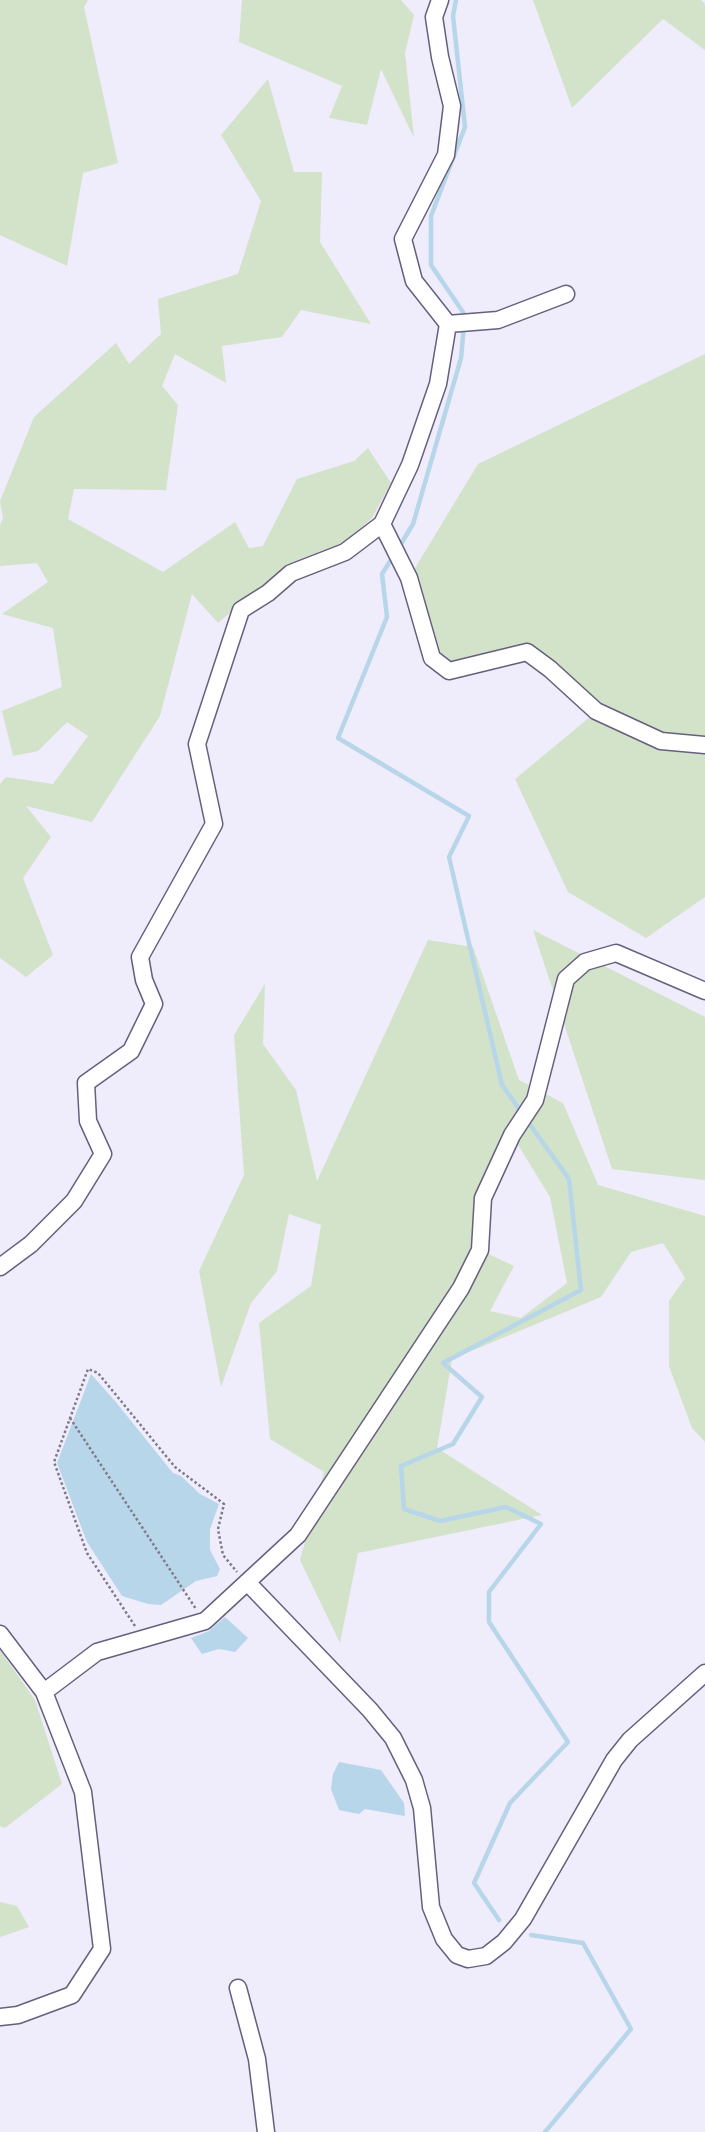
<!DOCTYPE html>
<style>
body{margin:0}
canvas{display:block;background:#efecfb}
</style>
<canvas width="705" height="2132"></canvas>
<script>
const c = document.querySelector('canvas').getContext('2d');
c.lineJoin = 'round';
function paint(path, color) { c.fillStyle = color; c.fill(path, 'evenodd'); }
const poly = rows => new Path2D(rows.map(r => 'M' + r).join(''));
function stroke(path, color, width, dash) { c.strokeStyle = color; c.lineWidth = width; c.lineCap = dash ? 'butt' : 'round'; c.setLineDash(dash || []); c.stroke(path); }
paint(poly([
 [0,0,88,0,84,7,118,163,83,173,67,266,0,235],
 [242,0,401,0,414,15,405,53,414,138,381,69,367,125,329,118,342,86,239,42],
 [533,0,701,0,705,4,705,50,663,19,572,108],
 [268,79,294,172,322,172,320,242,371,324,301,310,282,337,222,346,226,383,175,354,162,386,178,405,166,490,74,489,68,519,163,572,235,522,249,548,263,546,297,479,354,461,368,448,391,483,372,518,347,541,287,564,218,623,192,594,160,716,92,822,26,806,51,837,23,878,53,955,26,977,0,958,0,784,6,777,53,784,88,736,67,722,38,751,13,756,2,711,62,687,53,628,2,614,48,582,37,563,0,566,0,525,3,518,0,501,34,417,116,343,129,364,161,334,158,299,238,274,261,201,221,135],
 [705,354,705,897,646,938,568,892,515,779,596,712,527,652,449,671,432,658,409,578,478,464],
 [533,930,705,1017,705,1180,612,1169],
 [428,940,473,947,519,1080,563,1103,598,1185,705,1216,705,1442,692,1428,669,1366,669,1301,685,1278,663,1243,631,1252,601,1297,452,1359,437,1448,542,1515,358,1553,340,1643,300,1560,324,1472,270,1439,259,1323,311,1286,321,1225,289,1214,277,1271,251,1303,221,1387,199,1271,244,1175,234,1035,265,984,263,1044,296,1090,317,1181],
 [512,1135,550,1197,567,1283,521,1318,490,1311,514,1266,480,1250,483,1198],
 [0,1650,35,1700,62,1784,5,1828,0,1826],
 [0,1902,17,1906,29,1927,0,1937]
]), '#d2e3c9');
paint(poly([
 [91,1374,115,1401,173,1473,181,1476,200,1494,219,1504,210,1529,210,1550,220,1569,217,1576,196,1581,161,1605,148,1604,122,1596,87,1542,57,1463],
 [225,1617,248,1638,235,1652,219,1649,202,1654,191,1638,209,1631],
 [339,1762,381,1770,404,1803,405,1816,365,1809,359,1814,339,1810,331,1789,333,1774]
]), '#b7d6e9');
stroke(poly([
 [398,549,413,524,461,358,465,315,431,265,431,216,465,127,453,16,456,0],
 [394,555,382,574,387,617,338,738,469,816,449,857,502,1085,522,1113],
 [499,1920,474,1883,510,1803,568,1742,489,1622,489,1592,541,1524,506,1507,440,1521,404,1509,401,1466,453,1444,482,1397,443,1363,581,1290,569,1179,526,1119],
 [531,1935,583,1943,631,2029,545,2132]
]), '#b7d6e9', 4.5);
const minor = poly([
 [448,324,498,320,566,294],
 [382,524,409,578,432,658,449,671,527,652,550,669,596,711,661,741,705,745],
 [0,1267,31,1244,74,1201,103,1154,88,1121,86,1083,131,1051,154,1004,144,980,140,957,214,824,197,744,241,610,268,593,291,573,345,552,382,524,410,465,438,384,448,324,414,281,403,239,446,155,452,106,440,57,434,17,440,0],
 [247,1582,370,1710,393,1738,414,1780,422,1808,431,1907,444,1939,457,1955,468,1959,486,1956,504,1942,523,1919,614,1760,630,1740,705,1673],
 [0,1634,44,1692],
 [238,1988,257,2059,266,2132],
 [0,2017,18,2015,72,1995,102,1949,83,1792,44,1692,97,1652,205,1621,298,1535,461,1288,480,1250,483,1198,512,1135,535,1100,566,979,585,962,616,953,705,991]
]);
stroke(minor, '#665f7e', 19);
stroke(poly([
 [70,1418,196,1609],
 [135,1626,87,1553,54,1462,88,1369,98,1373,175,1467,224,1504,218,1529,223,1555,237,1572]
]), '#7e7b89', 2.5, [2.5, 2.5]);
stroke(minor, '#fff', 16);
</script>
